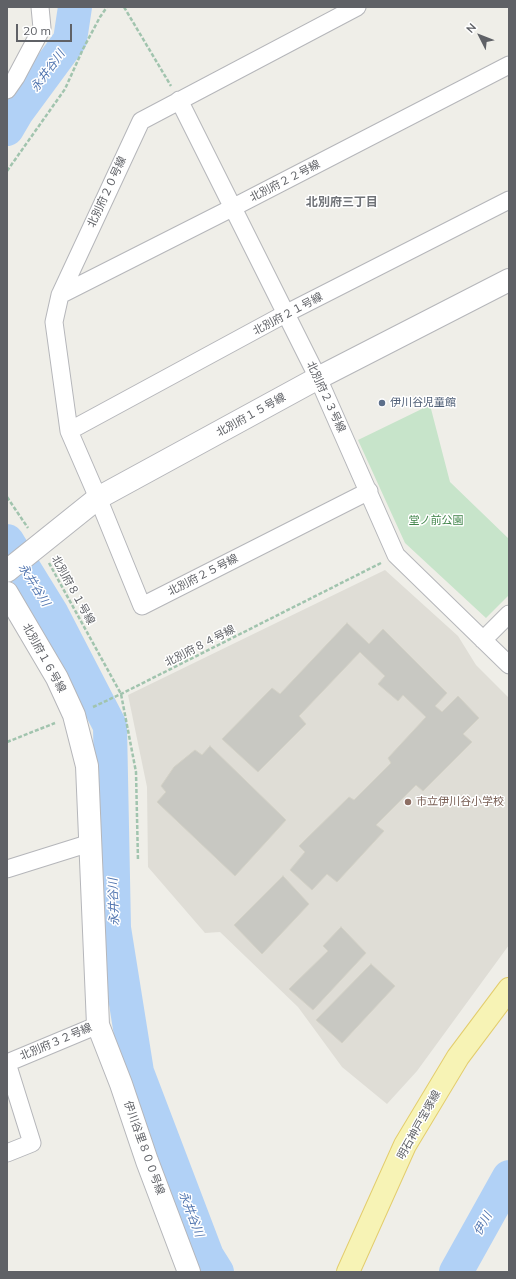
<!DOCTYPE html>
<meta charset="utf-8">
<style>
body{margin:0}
#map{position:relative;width:516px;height:1279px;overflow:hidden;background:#efeee8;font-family:Mulish,sans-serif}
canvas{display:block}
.frame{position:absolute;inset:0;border:8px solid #5f6166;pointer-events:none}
.north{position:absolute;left:460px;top:16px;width:40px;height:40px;-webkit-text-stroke:3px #fff;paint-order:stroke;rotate:312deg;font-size:11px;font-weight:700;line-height:16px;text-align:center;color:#5f6166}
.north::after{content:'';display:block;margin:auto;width:14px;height:18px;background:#5f6166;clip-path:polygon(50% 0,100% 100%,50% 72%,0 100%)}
.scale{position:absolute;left:16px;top:24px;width:56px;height:18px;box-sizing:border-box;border:2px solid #5f6166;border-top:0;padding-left:5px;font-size:12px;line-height:14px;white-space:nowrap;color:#5f6166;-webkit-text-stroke:3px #fff;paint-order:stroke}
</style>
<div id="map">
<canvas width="516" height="1279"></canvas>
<div class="frame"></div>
<div class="north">N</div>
<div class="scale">20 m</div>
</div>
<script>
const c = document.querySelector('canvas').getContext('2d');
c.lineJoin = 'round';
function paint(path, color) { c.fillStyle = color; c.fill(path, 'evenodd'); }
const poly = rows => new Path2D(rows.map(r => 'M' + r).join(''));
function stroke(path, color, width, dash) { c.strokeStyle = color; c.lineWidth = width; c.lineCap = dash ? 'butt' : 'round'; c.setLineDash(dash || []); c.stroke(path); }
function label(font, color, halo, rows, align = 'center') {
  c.font = font + ' Mulish,"Noto Sans JP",sans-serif'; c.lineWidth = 3; c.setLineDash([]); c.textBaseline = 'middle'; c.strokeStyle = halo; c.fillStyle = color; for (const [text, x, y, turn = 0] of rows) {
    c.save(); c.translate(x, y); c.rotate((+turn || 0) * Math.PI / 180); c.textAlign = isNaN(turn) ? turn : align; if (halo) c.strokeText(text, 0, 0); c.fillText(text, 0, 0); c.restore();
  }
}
paint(poly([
 [385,570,458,636,476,665,509,698,509,945,417,1071,387,1104,342,1067,298,1007,220,932,205,933,148,867,147,787,128,695]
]), '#dfddd6');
paint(poly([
 [430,405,450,482,509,539,509,595,486,618,405,543,358,440]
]), '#c7e4ca');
stroke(poly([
 [7,129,17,112,70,40,75,7],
 [7,541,52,614,110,726,114,928,137,1072,207,1256,217,1272],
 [456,1272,509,1177]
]), '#b1d1f6', 34);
const building = poly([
 [347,623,369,644,383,629,447,693,435,706,442,712,458,696,479,718,463,734,472,742,423,791,416,785,376,825,384,831,337,882,327,874,312,890,290,870,305,852,299,846,349,797,354,800,391,763,388,758,426,717,403,695,398,701,378,684,385,676,360,652,299,716,306,724,258,772,222,739,272,688,280,694,347,623],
 [210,746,286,820,235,876,157,802,166,792,161,786,174,767,195,750,202,755,210,746],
 [283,876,309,904,262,954,234,925,283,876],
 [341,927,366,953,313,1010,289,989,328,951,323,946,341,927],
 [371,964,395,986,342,1043,316,1020,371,964]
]);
paint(building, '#c8c8c2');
stroke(building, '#d3d1c6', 1);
const minor = poly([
 [357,7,141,121,60,295,54,322,69,431,98,498,142,606,369,491],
 [7,90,16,77,42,28,40,7],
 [179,100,318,378,396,555,509,665],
 [60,295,232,208,509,65],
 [69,431,285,314,509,200],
 [483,640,509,614],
 [7,869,90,843],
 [7,1153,32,1143,7,1063,98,1025]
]);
const tertiary = poly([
 [7,571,98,498,318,378,509,280],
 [7,593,57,678,74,715,87,766,98,1025,121,1084,147,1161,189,1272]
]);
const primary = poly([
 [348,1272,405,1145,458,1057,509,989]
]);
stroke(minor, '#b5b6ba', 19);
stroke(tertiary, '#b5b6ba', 24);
stroke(primary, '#e3cd6d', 24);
stroke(poly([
 [124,7,171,86],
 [7,171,65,89,83,49,100,17,107,7],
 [7,497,28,528],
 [49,563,121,694,136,772,138,861],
 [93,707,121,694,381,563],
 [7,742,55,723]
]), '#a1c4ae', 2.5, [4, 2]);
stroke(minor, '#fff', 17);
stroke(tertiary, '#fff', 22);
stroke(primary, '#f7f3b5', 22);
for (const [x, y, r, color] of [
 [382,403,4,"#5c6f8a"],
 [408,802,4,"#8d6e63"]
]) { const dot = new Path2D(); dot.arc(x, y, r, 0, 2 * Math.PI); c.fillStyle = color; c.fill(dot); stroke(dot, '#fff', 1.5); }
label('11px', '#5f6166', '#fff', [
 ["北別府２２号線",285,181,-27],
 ["北別府２０号線",107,192,-65],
 ["北別府２１号線",288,314,-28],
 ["北別府２３号線",326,397,65],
 ["北別府１５号線",251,415,-29],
 ["北別府２５号線",203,575,-27],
 ["北別府８１号線",73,590,61],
 ["北別府８４号線",200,646,-27],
 ["北別府１６号線",44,658,61],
 ["北別府３２号線",56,1042,-23],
 ["明石神戸宝塚線",419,1125,-61],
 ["伊川谷里８００号線",144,1148,70]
]);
label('11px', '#4e5e75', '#fff', [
 ["伊川谷児童館",390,403]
], 'left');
label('11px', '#40844a', '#fff', [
 ["堂ノ前公園",436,521]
]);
label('11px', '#785e54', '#fff', [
 ["市立伊川谷小学校",416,802]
], 'left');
label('italic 12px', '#5276b0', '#fff', [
 ["永井谷川",48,71,-54],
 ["永井谷川",34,585,58],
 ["永井谷川",114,902,-92],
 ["永井谷川",191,1214,69],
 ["伊川",483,1224,-61]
]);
label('bold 12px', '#707378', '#fff', [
 ["北別府三丁目",342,202]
]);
</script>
